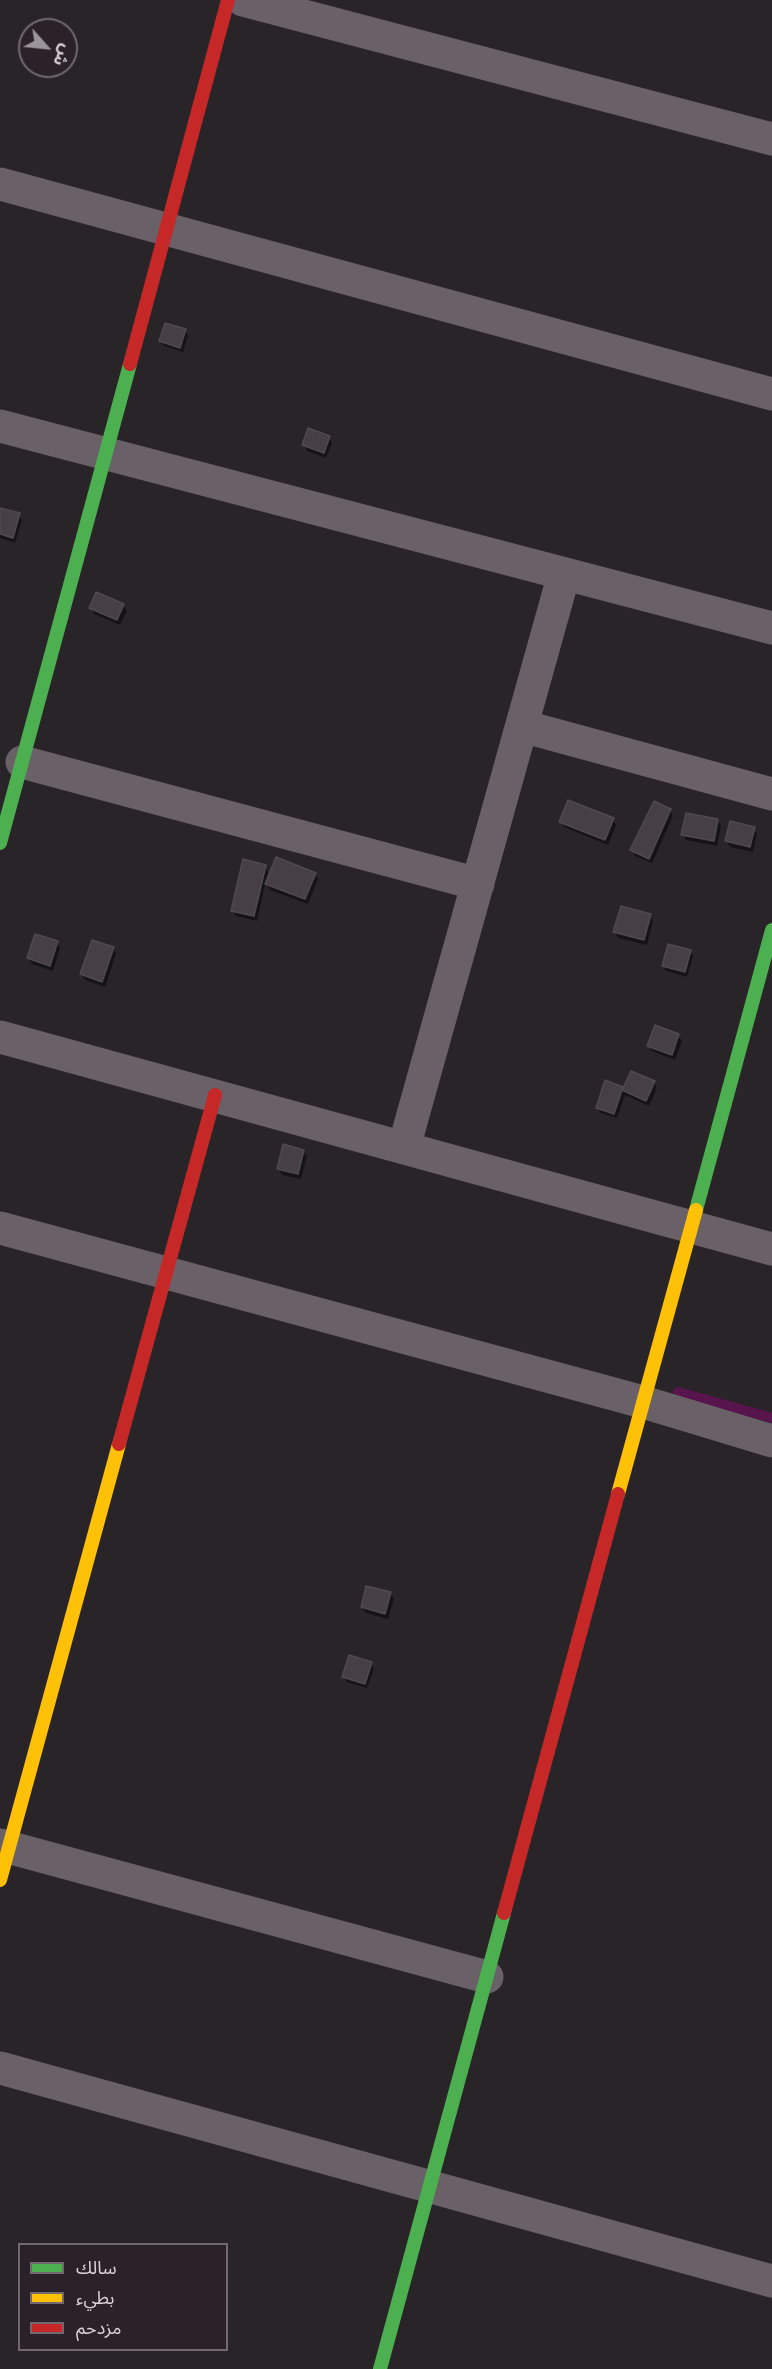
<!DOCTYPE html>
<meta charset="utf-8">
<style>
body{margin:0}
#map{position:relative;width:772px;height:2369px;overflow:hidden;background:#292428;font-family:"Work Sans","Noto Sans Arabic",sans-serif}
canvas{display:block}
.legend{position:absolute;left:18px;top:2243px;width:210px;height:108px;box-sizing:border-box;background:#2b2229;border:2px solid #71696f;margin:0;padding:8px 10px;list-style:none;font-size:18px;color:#dad4d9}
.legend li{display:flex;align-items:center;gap:12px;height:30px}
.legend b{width:30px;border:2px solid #71696f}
.north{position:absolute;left:18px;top:18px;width:60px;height:60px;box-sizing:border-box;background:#2b2229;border:2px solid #71696f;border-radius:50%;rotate:117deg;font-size:16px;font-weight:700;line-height:24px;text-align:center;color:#dad4d9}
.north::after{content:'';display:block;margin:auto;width:21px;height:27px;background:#9c969b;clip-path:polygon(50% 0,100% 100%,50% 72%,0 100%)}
</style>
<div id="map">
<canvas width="772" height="2369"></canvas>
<ul class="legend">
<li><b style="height:8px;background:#4caf50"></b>سالك</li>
<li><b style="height:8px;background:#ffc107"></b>بطيء</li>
<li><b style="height:8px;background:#c62828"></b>مزدحم</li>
</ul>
<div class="north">ش</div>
</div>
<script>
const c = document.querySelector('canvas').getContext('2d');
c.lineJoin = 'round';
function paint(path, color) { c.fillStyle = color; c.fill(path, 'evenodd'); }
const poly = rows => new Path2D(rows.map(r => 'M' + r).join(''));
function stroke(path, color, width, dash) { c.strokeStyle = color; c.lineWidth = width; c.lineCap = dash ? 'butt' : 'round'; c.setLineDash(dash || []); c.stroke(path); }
paint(poly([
 [185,330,188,336,183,352,164,346,161,341],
 [329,437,332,443,326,458,307,451,304,445],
 [0,509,19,515,22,520,15,543,0,538],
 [123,605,127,611,120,625,94,614,91,608],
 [670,810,673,816,652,863,635,856,632,850],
 [613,819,616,825,608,845,564,827,561,822],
 [717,820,721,826,717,846,686,840,683,835],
 [754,829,757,834,753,852,730,847,727,841],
 [265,866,268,872,257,921,236,916,233,910],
 [315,874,318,879,308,904,270,890,266,883],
 [650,915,653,921,647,945,618,938,615,932],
 [57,943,60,948,53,971,32,964,28,958],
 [113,948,116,954,105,987,85,980,82,974],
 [690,951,693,956,687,977,666,971,663,966],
 [678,1036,682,1041,675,1060,652,1051,649,1046],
 [606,1082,625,1089,654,1082,657,1088,649,1106,625,1095,617,1118,601,1113,597,1108],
 [303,1151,307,1156,301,1179,282,1175,279,1169],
 [390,1593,394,1599,388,1619,366,1613,362,1607],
 [371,1663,374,1669,367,1688,347,1682,344,1677]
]), '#0007');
stroke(poly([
 [678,1392,772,1418]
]), '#58144d', 10);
const building = poly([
 [165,323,186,329,180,348,159,341,165,323],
 [308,428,330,436,324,453,302,445,308,428],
 [0,508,20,513,13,538,0,534,0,508],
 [96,592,124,604,117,620,89,608,96,592],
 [568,800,614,818,605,840,559,822,568,800],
 [654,801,671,809,649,859,630,850,654,801],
 [686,813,718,819,714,841,681,835,686,813],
 [730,821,755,827,750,847,725,841,730,821],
 [276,857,316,873,305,899,265,884,276,857],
 [243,859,266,865,254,916,231,911,243,859],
 [621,906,651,914,644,940,613,932,621,906],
 [35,934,58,941,50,966,27,958,35,934],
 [92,940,114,947,102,982,80,974,92,940],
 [668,944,691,950,685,972,662,966,668,944],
 [655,1025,679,1034,672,1055,647,1046,655,1025],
 [631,1071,655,1081,646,1101,622,1090,631,1071],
 [605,1080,623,1087,614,1114,596,1108,605,1080],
 [283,1144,304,1150,298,1174,277,1169,283,1144],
 [366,1586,391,1592,385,1614,361,1607,366,1586],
 [349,1655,372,1662,365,1684,342,1677,349,1655]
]);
paint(building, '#464044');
stroke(building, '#4f4a4e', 1.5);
stroke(poly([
 [243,0,772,139],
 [0,184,772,394],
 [0,426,772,628],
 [522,726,772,794],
 [22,762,478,884],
 [0,1037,772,1249],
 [404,1147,564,574],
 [0,1228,643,1402,772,1441],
 [0,1845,487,1977],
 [0,2068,772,2281]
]), '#6a6068', 33);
stroke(poly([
 [0,843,130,364],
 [696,1210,772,930],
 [380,2369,504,1913]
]), '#4caf50', 14);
stroke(poly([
 [618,1494,696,1210],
 [0,1880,119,1444]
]), '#ffc107', 14);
stroke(poly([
 [130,364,228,0],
 [119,1444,215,1095],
 [504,1913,618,1494]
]), '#c62828', 14);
</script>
